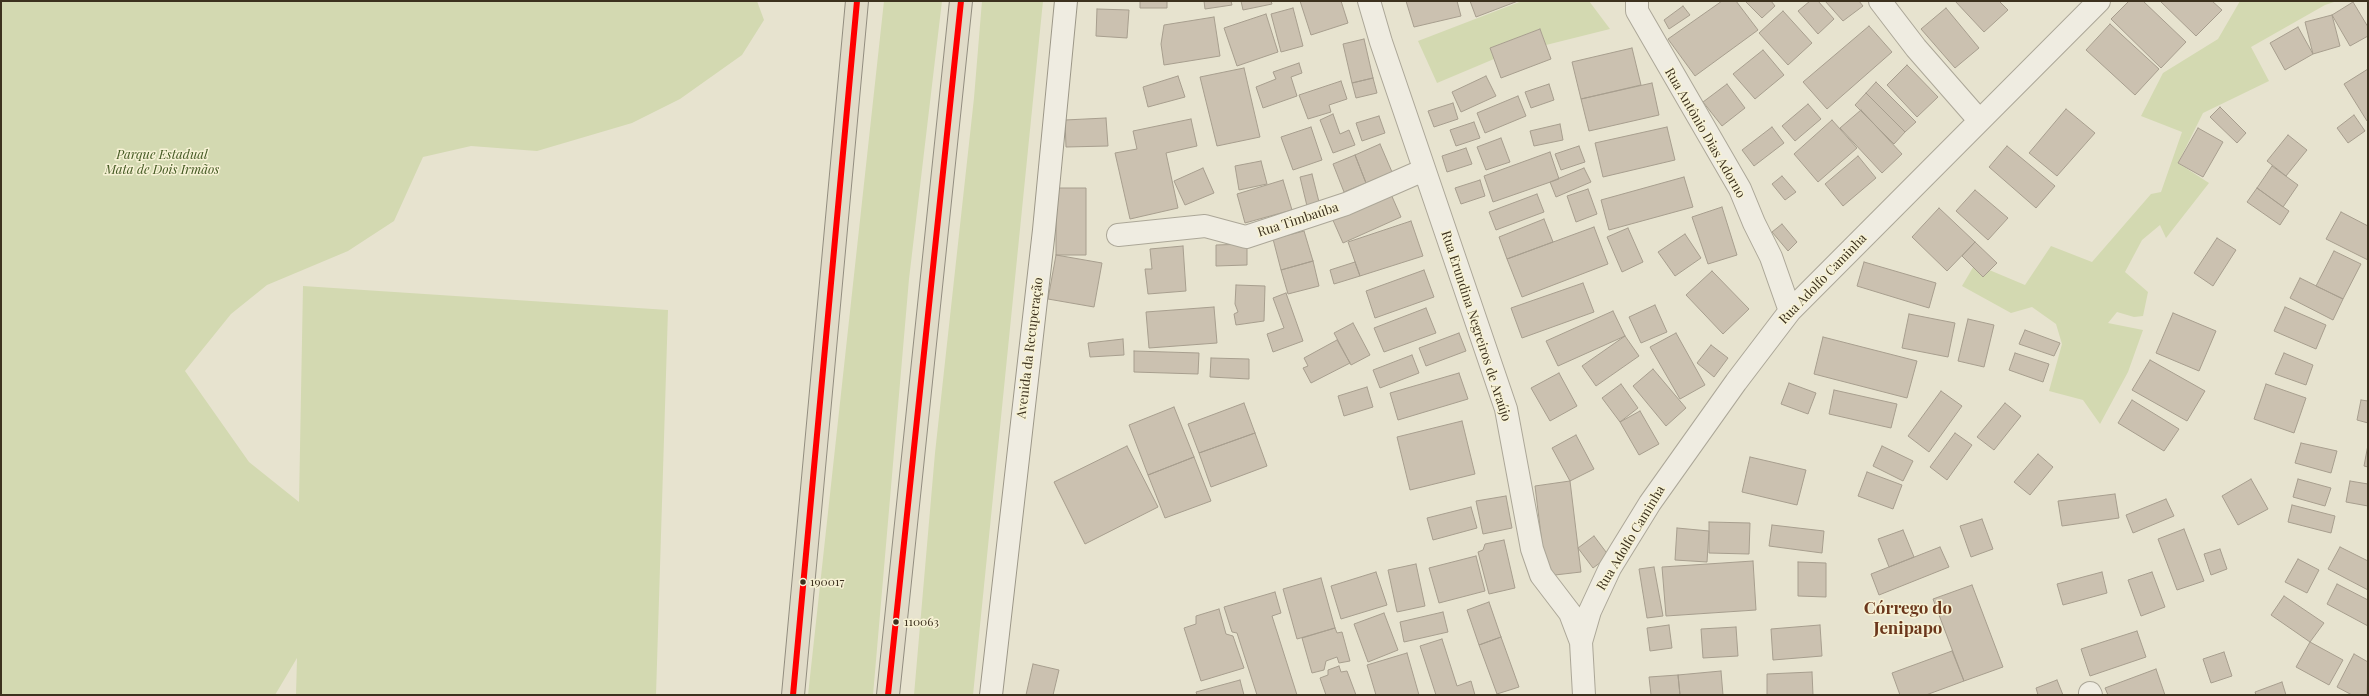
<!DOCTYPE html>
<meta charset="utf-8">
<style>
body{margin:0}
#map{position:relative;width:2369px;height:696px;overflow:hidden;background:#e7e3cf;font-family:"Playfair Display",serif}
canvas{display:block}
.frame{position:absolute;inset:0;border:2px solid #3c311e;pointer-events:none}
</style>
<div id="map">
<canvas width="2369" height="696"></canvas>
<div class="frame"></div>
</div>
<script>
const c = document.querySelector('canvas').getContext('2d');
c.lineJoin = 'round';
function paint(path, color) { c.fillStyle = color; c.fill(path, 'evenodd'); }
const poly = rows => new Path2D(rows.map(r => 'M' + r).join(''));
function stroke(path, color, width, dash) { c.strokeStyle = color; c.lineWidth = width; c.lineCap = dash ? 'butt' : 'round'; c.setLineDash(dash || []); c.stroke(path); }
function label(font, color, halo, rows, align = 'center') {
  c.font = font + ' "Playfair Display",serif'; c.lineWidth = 3; c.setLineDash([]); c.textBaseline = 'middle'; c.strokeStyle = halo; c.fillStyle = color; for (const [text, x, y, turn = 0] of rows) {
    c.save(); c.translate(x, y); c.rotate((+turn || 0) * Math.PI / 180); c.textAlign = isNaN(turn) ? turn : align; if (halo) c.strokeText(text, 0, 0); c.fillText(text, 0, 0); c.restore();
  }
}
paint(poly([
 [1,1,757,1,764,20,742,55,680,99,632,123,537,151,471,146,423,157,394,221,348,251,267,285,231,314,185,371,249,462,299,502,303,286,668,310,656,695,296,695,297,658,275,695,1,695],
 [884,1,942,1,909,279,873,695,808,695],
 [982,1,1043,1,973,695,914,695,935,453,974,98],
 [1522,1,1589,1,1610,29,1546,45,1540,29,1490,48,1494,59,1437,83,1418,41],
 [2240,1,2337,1,2325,5,2251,47,2269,81,2203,113,2178,163,2209,183,2166,238,2160,225,2142,240,2125,272,2148,292,2143,316,2134,317,2117,312,2108,323,2143,330,2128,372,2100,424,2083,400,2049,391,2062,344,2056,324,2032,307,2011,313,1962,286,1975,264,2025,285,2051,246,2092,262,2151,194,2161,192,2182,132,2141,116,2163,73,2218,39]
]), '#d3d9b1');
const building = poly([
 [1140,1,1167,1,1167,8,1140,8,1140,1],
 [1204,1,1231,1,1232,5,1205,9,1204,1],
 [1241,1,1271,1,1272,4,1243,10,1241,1],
 [1300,1,1341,1,1348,23,1311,35,1300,1],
 [1406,1,1457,1,1461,16,1414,27,1406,1],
 [1470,1,1518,1,1476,17,1470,1],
 [1722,1,1736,1,1758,30,1695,76,1668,39,1722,1],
 [1745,1,1771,1,1775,6,1762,18,1745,1],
 [1810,1,1818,1,1834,19,1818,34,1798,11,1810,1],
 [1825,1,1859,1,1863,6,1843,21,1825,1],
 [1955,1,1999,1,2008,10,1984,32,1955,1],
 [2129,1,2143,1,2186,42,2161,68,2111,19,2129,1],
 [2160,1,2212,1,2222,10,2196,36,2160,1],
 [2353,2,2368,27,2368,36,2350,46,2332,15,2353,2],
 [1683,6,1690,15,1669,29,1664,20,1683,6],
 [1293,8,1303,46,1281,52,1271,14,1293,8],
 [1946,8,1979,48,1955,68,1921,29,1946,8],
 [1097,9,1129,10,1127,38,1096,36,1097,9],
 [1783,11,1812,43,1788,65,1759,33,1783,11],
 [1266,14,1278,52,1237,66,1224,28,1266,14],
 [2332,15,2340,46,2313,54,2305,22,2332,15],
 [1214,17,1220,56,1164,65,1161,44,1164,25,1214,17],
 [2110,24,2159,69,2135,95,2086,50,2110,24],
 [1869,26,1892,52,1827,109,1803,82,1869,26],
 [2298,27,2313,54,2285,70,2270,43,2298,27],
 [1540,29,1551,59,1501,78,1490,48,1540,29],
 [1364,39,1373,78,1352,83,1343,44,1364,39],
 [1632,48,1641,85,1581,99,1572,62,1632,48],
 [1763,50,1784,75,1755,99,1733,74,1763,50],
 [1299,63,1302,73,1291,77,1297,96,1263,108,1256,87,1276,79,1273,72,1299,63],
 [1907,65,1938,97,1917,117,1887,85,1907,65],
 [1244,68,1260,137,1217,146,1200,77,1244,68],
 [2368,69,2368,121,2367,121,2344,84,2368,69],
 [1178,76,1185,97,1148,107,1143,87,1178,76],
 [1486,76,1496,96,1461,112,1452,92,1486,76],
 [1373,78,1377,93,1356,98,1352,83,1373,78],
 [1341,81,1347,99,1329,105,1331,112,1308,119,1299,95,1341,81],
 [1876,82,1916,122,1905,132,1866,93,1876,82],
 [1652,83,1659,115,1589,131,1581,99,1652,83],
 [1549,84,1554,100,1531,108,1525,92,1549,84],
 [1727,84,1745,108,1722,126,1703,102,1727,84],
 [1866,93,1905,132,1894,144,1855,105,1866,93],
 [1518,96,1526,116,1485,133,1477,113,1518,96],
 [1453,103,1458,119,1434,127,1428,111,1453,103],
 [1808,104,1821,119,1795,141,1782,126,1808,104],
 [2220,107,2246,133,2237,143,2210,117,2220,107],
 [2066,109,2095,133,2057,176,2029,153,2066,109],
 [1861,110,1902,154,1882,173,1840,128,1861,110],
 [1333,114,1340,134,1349,130,1355,145,1333,153,1320,120,1333,114],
 [2354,115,2365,131,2348,143,2337,128,2354,115],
 [1379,116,1385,133,1362,141,1356,123,1379,116],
 [1106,118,1108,146,1066,147,1065,120,1106,118],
 [1191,119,1197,146,1166,153,1178,208,1130,219,1115,153,1137,149,1133,131,1191,119],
 [1832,120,1857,148,1818,182,1794,154,1832,120],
 [1474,122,1480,138,1456,146,1450,130,1474,122],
 [1560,124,1563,140,1534,146,1530,131,1560,124],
 [1311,127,1322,160,1293,170,1281,137,1311,127],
 [1667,127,1675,160,1603,177,1595,143,1667,127],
 [1772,127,1784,143,1754,166,1742,150,1772,127],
 [2198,128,2223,142,2203,177,2178,163,2198,128],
 [2288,135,2307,150,2286,176,2267,161,2288,135],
 [1501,138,1510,162,1486,170,1477,147,1501,138],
 [1380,144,1392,172,1366,183,1355,155,1380,144],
 [1579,146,1585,162,1561,170,1555,154,1579,146],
 [2007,146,2055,186,2036,208,1989,167,2007,146],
 [1466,148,1472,164,1447,172,1442,156,1466,148],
 [1550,152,1559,179,1493,202,1484,176,1550,152],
 [1355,155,1366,183,1344,192,1333,164,1355,155],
 [1858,156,1876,178,1843,206,1825,184,1858,156],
 [1261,161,1267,184,1239,190,1235,166,1261,161],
 [2272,166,2298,185,2283,207,2257,188,2272,166],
 [1203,168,1214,193,1185,205,1174,181,1203,168],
 [1584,168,1591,182,1556,197,1550,182,1584,168],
 [1312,174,1319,202,1307,206,1300,177,1312,174],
 [1782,176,1796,192,1785,200,1772,184,1782,176],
 [1684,177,1693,207,1609,230,1601,200,1684,177],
 [1283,180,1292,210,1245,223,1237,194,1283,180],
 [1480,180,1485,196,1461,204,1455,188,1480,180],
 [1056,188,1086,188,1086,255,1056,255,1056,188],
 [2257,188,2289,211,2280,225,2247,202,2257,188],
 [1588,189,1597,214,1576,222,1567,196,1588,189],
 [1975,190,2008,218,1988,240,1956,211,1975,190],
 [1390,192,1401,217,1343,243,1332,218,1390,192],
 [1537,194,1544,212,1496,230,1489,212,1537,194],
 [1722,207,1737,255,1708,264,1692,217,1722,207],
 [1939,208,1975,242,1947,271,1912,237,1939,208],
 [2341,212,2368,226,2368,260,2326,239,2341,212],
 [1544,219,1553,242,1507,259,1499,237,1544,219],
 [1411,221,1423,256,1360,276,1348,242,1411,221],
 [1782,224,1797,242,1788,251,1772,232,1782,224],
 [1594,227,1608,264,1522,297,1507,259,1594,227],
 [1628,228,1643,262,1622,272,1607,237,1628,228],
 [1304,231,1313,261,1281,270,1273,239,1304,231],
 [1685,234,1701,258,1675,276,1658,252,1685,234],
 [2217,238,2236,250,2213,286,2194,273,2217,238],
 [1975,242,1997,263,1983,277,1962,256,1975,242],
 [1247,244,1247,265,1216,266,1216,245,1247,244],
 [1183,246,1186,291,1148,294,1145,269,1152,269,1150,249,1183,246],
 [2334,251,2361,264,2343,299,2316,286,2334,251],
 [1056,255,1102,263,1094,307,1048,299,1056,255],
 [1313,261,1319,286,1288,294,1281,270,1313,261],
 [1355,262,1360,276,1334,284,1330,270,1355,262],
 [1864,262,1936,283,1929,308,1857,286,1864,262],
 [1424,270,1434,297,1375,318,1366,291,1424,270],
 [1712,271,1749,309,1723,334,1686,295,1712,271],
 [2300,278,2343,299,2333,320,2290,298,2300,278],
 [1583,283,1594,312,1522,338,1511,308,1583,283],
 [1236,285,1265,286,1264,321,1236,325,1234,314,1238,312,1235,304,1236,285],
 [1286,293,1303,341,1273,352,1267,334,1284,328,1273,298,1286,293],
 [1655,305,1667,332,1641,343,1629,317,1655,305],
 [1214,307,1217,343,1149,348,1146,312,1214,307],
 [2285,307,2326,325,2316,349,2274,331,2285,307],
 [1426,308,1436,333,1384,352,1374,328,1426,308],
 [1613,311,1625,336,1558,366,1546,341,1613,311],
 [2173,313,2216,331,2199,371,2156,353,2173,313],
 [1909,314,1955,323,1948,357,1902,348,1909,314],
 [1968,319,1994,325,1984,367,1958,361,1968,319],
 [1353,323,1370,355,1351,365,1334,333,1353,323],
 [2025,330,2060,343,2054,356,2019,344,2025,330],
 [1459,333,1466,351,1426,366,1419,348,1459,333],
 [1676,333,1705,385,1680,399,1650,347,1676,333],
 [1625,336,1639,356,1596,386,1582,366,1625,336],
 [1823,337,1917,361,1907,398,1814,374,1823,337],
 [1123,339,1124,355,1090,357,1088,343,1123,339],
 [1337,340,1350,363,1311,383,1303,368,1308,366,1304,358,1337,340],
 [1711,345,1728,358,1714,377,1697,363,1711,345],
 [1134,351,1199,353,1198,374,1134,372,1134,351],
 [2015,353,2049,364,2043,382,2009,370,2015,353],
 [2284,353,2313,365,2306,385,2275,374,2284,353],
 [1412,355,1419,373,1380,388,1373,370,1412,355],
 [1211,358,1249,359,1249,379,1210,377,1211,358],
 [2150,360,2205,391,2187,421,2132,390,2150,360],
 [1653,369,1686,408,1666,426,1633,386,1653,369],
 [1459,373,1468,399,1398,420,1390,393,1459,373],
 [1559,373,1577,406,1550,421,1531,388,1559,373],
 [1789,383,1816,393,1808,414,1781,404,1789,383],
 [1621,384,1638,408,1620,422,1602,398,1621,384],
 [2266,384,2306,398,2294,433,2254,419,2266,384],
 [1367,387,1373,407,1344,416,1338,396,1367,387],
 [1834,390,1897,404,1891,428,1829,414,1834,390],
 [1941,391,1962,406,1929,452,1908,436,1941,391],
 [2132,400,2179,429,2164,451,2118,423,2132,400],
 [2361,400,2368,401,2368,423,2357,420,2361,400],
 [1244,403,1255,433,1199,453,1188,424,1244,403],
 [2005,403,2021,416,1994,450,1977,437,2005,403],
 [1174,407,1194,457,1148,475,1129,425,1174,407],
 [1640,411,1659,444,1639,455,1620,422,1640,411],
 [1462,421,1475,474,1410,490,1397,437,1462,421],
 [1255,433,1267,466,1211,487,1199,453,1255,433],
 [1955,433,1972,445,1947,480,1930,467,1955,433],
 [1576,435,1594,469,1570,481,1552,448,1576,435],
 [2301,443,2337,451,2331,473,2295,463,2301,443],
 [2368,445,2368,467,2364,466,2368,445],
 [1127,446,1158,507,1085,544,1054,482,1127,446],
 [1882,446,1913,461,1903,481,1873,466,1882,446],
 [2038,454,2053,467,2030,495,2014,482,2038,454],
 [1194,457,1211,501,1165,518,1148,475,1194,457],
 [1750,457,1806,470,1797,505,1742,492,1750,457],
 [1867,472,1902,485,1893,509,1858,496,1867,472],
 [2251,479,2268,509,2238,525,2222,496,2251,479],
 [2298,479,2331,488,2325,506,2293,497,2298,479],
 [1570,481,1581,572,1546,576,1535,486,1570,481],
 [2350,481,2368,484,2368,506,2346,502,2350,481],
 [2115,494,2119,518,2062,526,2058,501,2115,494],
 [1506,496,1512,528,1483,534,1476,501,1506,496],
 [2166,499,2174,516,2133,533,2126,515,2166,499],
 [2292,505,2335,516,2331,533,2288,522,2292,505],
 [1471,507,1477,528,1433,540,1427,518,1471,507],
 [1982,519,1993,549,1971,557,1960,526,1982,519],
 [1709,522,1750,523,1749,554,1709,553,1709,522],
 [1772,525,1824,531,1822,553,1769,546,1772,525],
 [1677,528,1709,531,1707,562,1675,560,1677,528],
 [2184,529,2204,581,2177,590,2158,539,2184,529],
 [1903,530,1914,557,1889,567,1878,539,1903,530],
 [1594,536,1609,556,1593,568,1578,548,1594,536],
 [1504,540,1515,588,1489,594,1478,552,1483,550,1485,544,1504,540],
 [1940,547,1949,567,1879,595,1871,574,1940,547],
 [2340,547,2368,561,2368,590,2328,569,2340,547],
 [2220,549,2227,569,2211,575,2204,554,2220,549],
 [1476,556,1485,591,1439,603,1429,568,1476,556],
 [2298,559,2319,570,2307,593,2285,582,2298,559],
 [1753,561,1756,610,1666,616,1662,567,1753,561],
 [1798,562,1826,563,1826,597,1798,596,1798,562],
 [1416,564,1425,606,1397,612,1388,570,1416,564],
 [1654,567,1663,616,1647,618,1639,569,1654,567],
 [1376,572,1387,605,1341,619,1331,586,1376,572],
 [2102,572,2107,593,2063,605,2057,584,2102,572],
 [2152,572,2165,607,2141,616,2128,580,2152,572],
 [1321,578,1335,628,1297,639,1283,589,1321,578],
 [2337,584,2368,600,2368,626,2327,604,2337,584],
 [1972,585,2003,667,1964,681,1933,599,1972,585],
 [1275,592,1281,613,1272,616,1297,695,1257,695,1237,633,1232,632,1224,607,1275,592],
 [2284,596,2324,623,2310,642,2271,615,2284,596],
 [1489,602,1501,637,1479,645,1467,610,1489,602],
 [1219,609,1226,634,1233,636,1244,668,1201,681,1184,628,1196,624,1196,616,1219,609],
 [1443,612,1448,632,1404,642,1400,622,1443,612],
 [1384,613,1398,650,1368,662,1354,624,1384,613],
 [1669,625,1672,648,1650,651,1647,628,1669,625],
 [1820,625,1822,656,1773,660,1771,629,1820,625],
 [1736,627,1738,656,1703,658,1701,629,1736,627],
 [1335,628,1337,633,1342,632,1350,661,1339,663,1337,657,1326,661,1324,670,1312,673,1302,638,1335,628],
 [2137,631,2146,657,2090,676,2081,649,2137,631],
 [1501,637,1519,687,1497,694,1479,645,1501,637],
 [1442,639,1457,686,1471,681,1475,695,1436,695,1420,646,1442,639],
 [2310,642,2343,660,2329,685,2296,667,2310,642],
 [1952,651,1964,681,1926,695,1900,695,1892,673,1952,651],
 [2224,652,2232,676,2211,683,2203,659,2224,652],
 [1407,653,1419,695,1376,695,1367,665,1407,653],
 [2354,654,2368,662,2367,695,2352,695,2337,687,2354,654],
 [1033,664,1059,670,1053,695,1026,695,1033,664],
 [1339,666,1341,672,1347,671,1356,695,1326,695,1320,678,1328,675,1328,670,1339,666],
 [2156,669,2165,695,2108,695,2105,688,2156,669],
 [1721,671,1723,695,1680,695,1678,675,1721,671],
 [1812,672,1813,695,1767,695,1767,674,1812,672],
 [1678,675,1680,695,1651,695,1649,677,1678,675],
 [1240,680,1244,695,1197,695,1196,692,1240,680],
 [2057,680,2063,695,2038,695,2036,688,2057,680],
 [2282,682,2286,695,2256,695,2255,692,2282,682]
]);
paint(building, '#cbc1b0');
stroke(building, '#a79e8e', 1);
const minor = poly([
 [1369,1,1381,42,1506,409,1532,549,1541,575,1570,613,1581,642,1584,695],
 [1637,1,1637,11,1740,189,1754,223,1771,257,1790,311],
 [1880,1,1916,48,1979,120],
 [1118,235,1205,226,1246,237,1346,204,1424,170],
 [1581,642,1590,611,1610,568,1650,503,1736,382,1790,311,2099,1],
 [2090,693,2091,695]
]);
const secondary = poly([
 [991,695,1044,230,1066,1]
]);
const trunk = poly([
 [793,695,857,1],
 [888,695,961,1]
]);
stroke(minor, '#aca798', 24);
stroke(secondary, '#9c9788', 24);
stroke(trunk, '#928d7f', 24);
stroke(minor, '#efece1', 22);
stroke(secondary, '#efece1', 22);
stroke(trunk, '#e0dbc8', 22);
stroke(poly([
 [793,695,857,1],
 [888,695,961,1]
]), '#f00', 6);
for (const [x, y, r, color] of [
 [803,582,3.5,"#3c311e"],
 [896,622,3.5,"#3c311e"]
]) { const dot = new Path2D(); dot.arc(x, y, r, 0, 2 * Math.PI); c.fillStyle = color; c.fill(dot); stroke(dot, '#f7f2d5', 1.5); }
label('12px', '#3c311e', '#f7f2d5', [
 ["190017",810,582],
 ["110063",904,622]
], 'left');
label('13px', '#3c311e', '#f7f2d5', [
 ["Rua Antônio Dias Adorno",1705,133,60],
 ["Rua Timbaúba",1298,220,-18],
 ["Rua Adolfo Caminha",1823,279,-46],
 ["Rua Erundina Negreiros de Araújo",1476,326,72],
 ["Avenida da Recuperação",1030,348,-83],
 ["Rua Adolfo Caminha",1631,538,-59]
]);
label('italic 13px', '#455a24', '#f7f2d5', [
 ["Parque Estadual",162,155],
 ["Mata de Dois Irmãos",162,170]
]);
label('bold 17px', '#6b371c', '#f7f2d5', [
 ["Córrego do",1908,609],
 ["Jenipapo",1908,629]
]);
</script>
